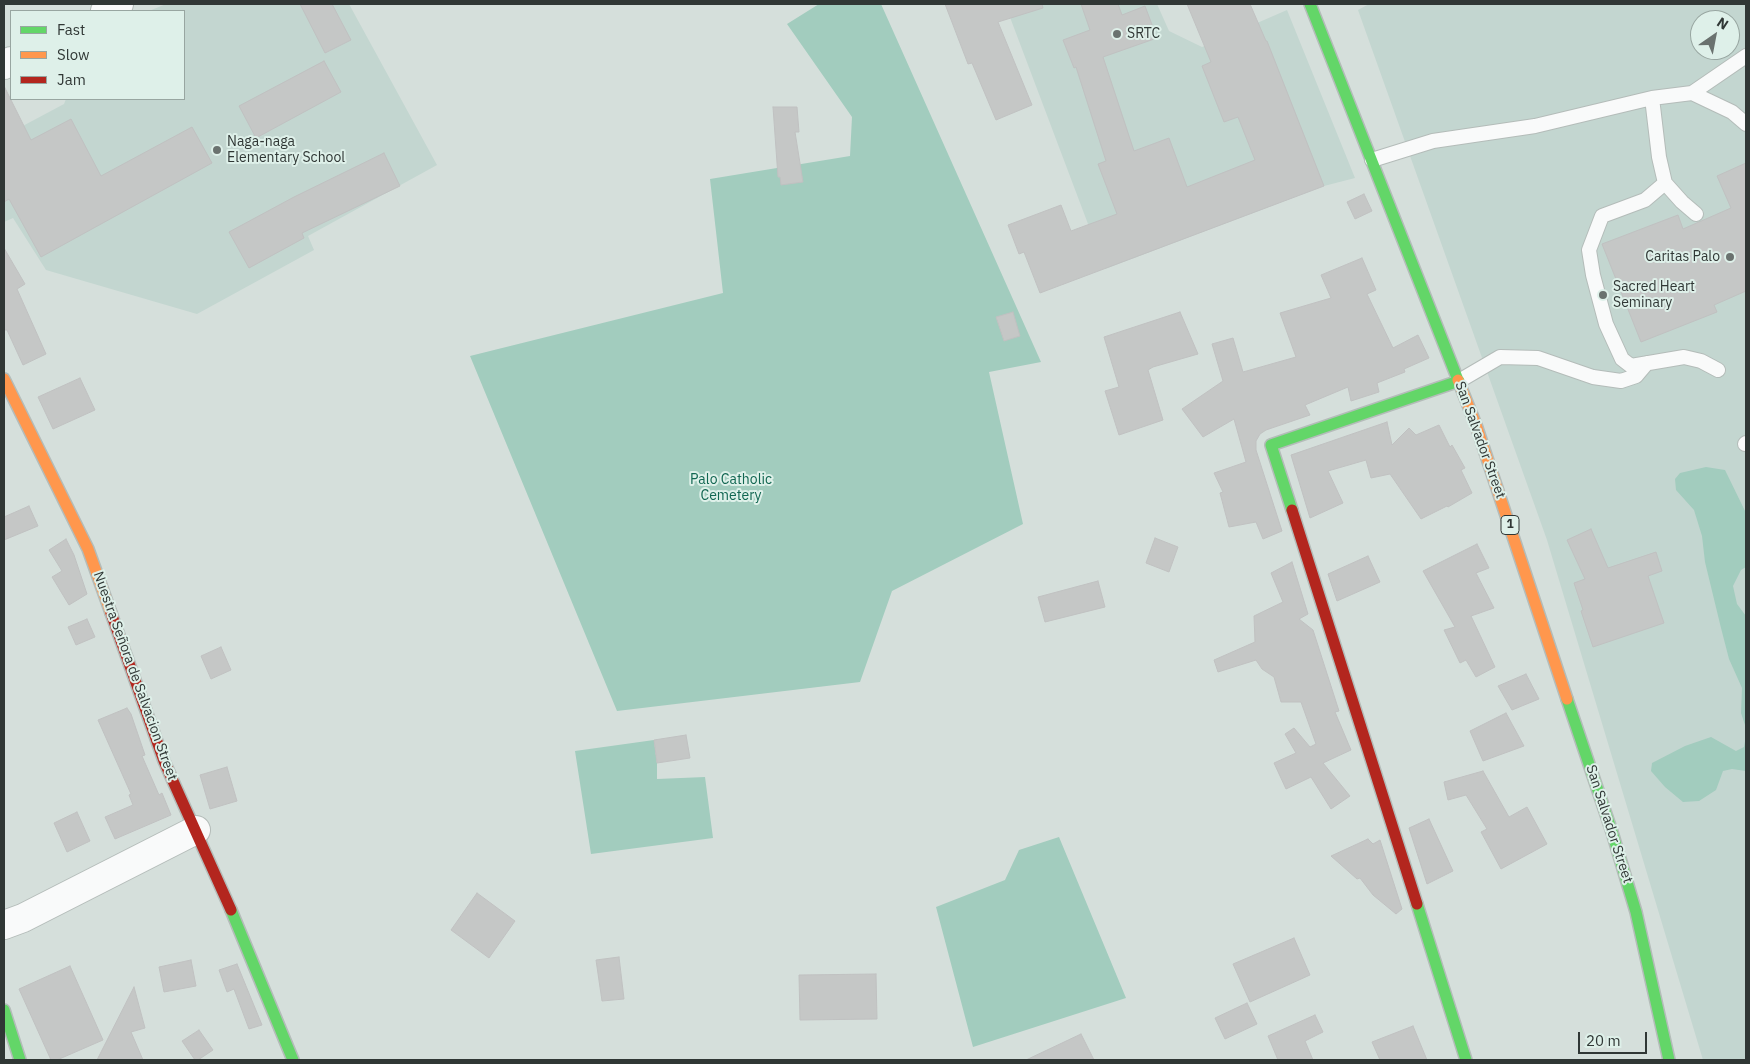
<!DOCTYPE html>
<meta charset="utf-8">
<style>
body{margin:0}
#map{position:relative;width:1750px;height:1064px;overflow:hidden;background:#d5dfdb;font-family:"IBM Plex Sans",sans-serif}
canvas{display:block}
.frame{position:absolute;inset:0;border:5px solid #303735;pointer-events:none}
.legend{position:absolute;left:10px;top:10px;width:175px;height:90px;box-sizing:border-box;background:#def0e9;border:1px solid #98a6a1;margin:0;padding:6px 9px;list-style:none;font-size:15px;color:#303735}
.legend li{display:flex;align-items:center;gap:10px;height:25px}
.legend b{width:25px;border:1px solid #98a6a1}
.north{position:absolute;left:1690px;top:10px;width:50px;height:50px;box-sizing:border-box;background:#def0e9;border:1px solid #98a6a1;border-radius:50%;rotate:33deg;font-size:14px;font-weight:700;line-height:20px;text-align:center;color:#303735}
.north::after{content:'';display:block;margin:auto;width:18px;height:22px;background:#6a726f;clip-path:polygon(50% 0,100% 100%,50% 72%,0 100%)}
.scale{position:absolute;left:1578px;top:1032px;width:69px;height:22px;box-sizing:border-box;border:2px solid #303735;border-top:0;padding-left:6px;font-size:15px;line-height:18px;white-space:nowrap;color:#303735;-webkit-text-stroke:4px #def0e9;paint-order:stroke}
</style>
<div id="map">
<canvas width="1750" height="1064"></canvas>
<div class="frame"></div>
<ul class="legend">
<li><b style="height:6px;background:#63d668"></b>Fast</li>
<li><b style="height:6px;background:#ff974d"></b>Slow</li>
<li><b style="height:6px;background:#b3261e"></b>Jam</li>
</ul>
<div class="north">N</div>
<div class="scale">20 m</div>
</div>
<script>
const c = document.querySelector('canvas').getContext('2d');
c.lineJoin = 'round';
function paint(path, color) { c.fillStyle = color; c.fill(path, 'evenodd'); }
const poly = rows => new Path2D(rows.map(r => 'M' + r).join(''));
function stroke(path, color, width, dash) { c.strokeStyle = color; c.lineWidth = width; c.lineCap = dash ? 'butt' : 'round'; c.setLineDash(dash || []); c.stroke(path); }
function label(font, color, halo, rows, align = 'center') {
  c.font = font + ' "IBM Plex Sans",sans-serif'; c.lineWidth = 4; c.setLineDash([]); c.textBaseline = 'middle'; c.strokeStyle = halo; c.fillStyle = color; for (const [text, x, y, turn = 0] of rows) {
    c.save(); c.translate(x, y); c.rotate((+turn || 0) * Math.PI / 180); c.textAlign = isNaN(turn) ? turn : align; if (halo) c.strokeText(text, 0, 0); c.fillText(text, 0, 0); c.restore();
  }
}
paint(poly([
 [166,4,349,4,437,165,308,236,314,250,197,314,46,270,13,218,4,222,4,136,64,104,66,99,184,99,184,11,149,11],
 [1005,4,1157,4,1169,31,1202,47,1287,10,1355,178,1324,186,1105,269],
 [1369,4,1746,4,1746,1060,1703,1060,1547,540,1358,10],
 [1700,20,1730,20,1730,50,1700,50]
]), '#c3d6d0');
paint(poly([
 [819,4,881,4,1041,362,989,372,1023,524,892,591,860,682,617,711,470,356,723,293,710,179,850,156,852,117,787,24],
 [1706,467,1725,470,1746,513,1746,567,1741,570,1733,586,1737,604,1746,616,1746,728,1741,713,1742,688,1729,659,1721,628,1705,562,1702,536,1694,510,1676,490,1675,479,1680,473],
 [1746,736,1746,771,1732,769,1723,771,1716,790,1699,801,1683,802,1665,787,1651,771,1652,763,1685,746,1711,737,1736,751,1744,747],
 [654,740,657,763,657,779,705,777,713,838,591,854,575,751],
 [1059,837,1126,998,973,1047,936,907,1005,880,1019,850]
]), '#a2ccbe');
const building = poly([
 [300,4,332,4,351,40,325,53,300,4],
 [945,4,1042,4,1043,8,998,22,1032,105,996,120,972,63,968,64,945,4],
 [1081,4,1118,4,1122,15,1145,6,1157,38,1103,57,1134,151,1169,138,1187,187,1255,160,1238,117,1224,122,1202,66,1211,62,1187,4,1250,4,1266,41,1267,41,1324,186,1040,293,1024,252,1019,254,1008,225,1061,205,1071,231,1117,214,1098,164,1106,161,1076,67,1074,68,1063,40,1090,30,1081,4],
 [324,61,341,92,256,138,239,106,324,61],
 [4,86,31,140,71,119,101,176,192,127,212,163,41,257,9,199,4,202,4,86],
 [773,107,797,107,799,132,795,132,803,182,781,185,780,177,778,177,773,107],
 [384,153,400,186,302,233,304,238,249,268,229,232,294,197,384,153],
 [1746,163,1746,291,1714,305,1717,312,1641,342,1602,244,1678,215,1683,229,1731,208,1717,176,1746,163],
 [1364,194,1372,211,1355,219,1347,202,1364,194],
 [4,248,25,284,17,289,46,354,23,365,7,330,4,330,4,248],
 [1362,258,1376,290,1367,294,1393,348,1418,335,1429,358,1404,369,1405,372,1377,383,1379,392,1351,401,1348,387,1305,405,1310,415,1266,430,1260,434,1256,441,1256,450,1282,531,1263,539,1256,522,1229,527,1220,493,1223,492,1214,473,1246,462,1234,419,1203,437,1182,409,1223,381,1212,344,1233,338,1243,372,1296,357,1280,313,1331,298,1321,275,1362,258],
 [1013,312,1020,336,1004,341,996,317,1013,312],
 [1180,312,1198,354,1153,367,1148,370,1163,420,1119,435,1105,391,1119,387,1104,337,1180,312],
 [80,378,95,410,53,429,38,397,80,378],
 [1387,422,1392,445,1409,428,1416,435,1439,425,1450,447,1452,445,1465,468,1461,470,1472,493,1448,507,1447,506,1421,519,1390,474,1371,478,1366,460,1328,471,1343,503,1310,518,1291,455,1387,422],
 [29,506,38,526,4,540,4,517,29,506],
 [1591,529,1608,568,1656,552,1662,571,1648,576,1664,623,1593,647,1581,611,1583,610,1574,583,1585,579,1567,540,1591,529],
 [1155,538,1178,547,1169,572,1146,563,1155,538],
 [66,539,74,555,87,594,69,605,52,577,62,571,49,550,66,539],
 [1477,544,1489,568,1476,573,1494,608,1471,616,1495,667,1476,677,1466,660,1460,663,1444,630,1455,627,1423,571,1477,544],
 [1368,556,1380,582,1337,601,1328,574,1368,556],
 [1292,562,1308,614,1299,619,1313,630,1339,711,1335,712,1351,750,1323,763,1350,796,1331,809,1311,777,1286,789,1274,763,1296,753,1285,734,1294,728,1310,747,1316,744,1301,702,1281,702,1274,677,1262,669,1256,660,1218,672,1214,660,1255,642,1254,616,1283,602,1271,573,1292,562],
 [1098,581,1105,607,1045,622,1038,597,1098,581],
 [87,619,95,637,76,645,68,627,87,619],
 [221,647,231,670,211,679,201,656,221,647],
 [1526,674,1539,699,1512,710,1498,686,1526,674],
 [127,708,131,714,145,755,142,756,159,795,162,793,171,815,115,839,105,817,133,805,129,795,131,794,98,720,127,708],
 [1506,713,1524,746,1483,761,1470,731,1506,713],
 [686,735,690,758,657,763,654,740,686,735],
 [227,767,237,801,210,809,200,775,227,767],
 [1483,771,1509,817,1527,807,1547,844,1501,869,1481,832,1487,829,1466,795,1448,800,1444,782,1483,771],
 [77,812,90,841,67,852,54,823,77,812],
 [1429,819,1453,871,1427,884,1409,828,1429,819],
 [1368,839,1373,844,1380,840,1402,909,1396,914,1373,895,1360,878,1357,879,1331,856,1368,839],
 [477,893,515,921,489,958,451,930,477,893],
 [1294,938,1310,975,1250,1002,1233,964,1294,938],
 [619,957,624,999,602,1001,596,960,619,957],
 [191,960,196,986,164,992,159,967,191,960],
 [237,964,262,1025,249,1029,234,989,227,992,219,970,237,964],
 [70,966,103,1040,57,1060,51,1060,19,989,70,966],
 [876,974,877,1019,800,1020,799,975,876,974],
 [134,987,145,1028,131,1032,143,1060,97,1060,134,987],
 [1247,1003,1257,1024,1225,1039,1215,1018,1247,1003],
 [1315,1015,1323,1032,1305,1041,1313,1060,1278,1060,1268,1036,1315,1015],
 [1413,1026,1427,1060,1380,1060,1372,1042,1413,1026],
 [199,1030,213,1050,198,1060,195,1060,182,1041,199,1030],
 [1081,1034,1094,1060,1026,1060,1081,1034]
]);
paint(building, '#c5c7c6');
stroke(building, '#c0c1c1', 1);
const lane = poly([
 [1692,93,1732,112,1746,124],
 [1652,98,1659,157,1665,183,1682,202,1696,214],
 [1372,160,1433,141,1535,126,1652,98,1692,93,1746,56],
 [1665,183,1645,200,1602,216,1589,250,1593,275,1606,324,1622,359,1631,366,1684,357,1701,361,1718,370],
 [1459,381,1500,357,1538,358,1593,377,1621,381,1636,376,1647,363],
 [1745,444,1746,443]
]);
const street = poly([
 [105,11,119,4],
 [4,65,11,61],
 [4,925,23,918,196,830]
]);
const fast = poly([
 [1310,4,1458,380],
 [1292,510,1271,445,1459,381],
 [1567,699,1612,832,1636,912,1669,1060],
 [1417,904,1466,1060],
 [231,910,293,1060],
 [4,1010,20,1060]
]);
const slow = poly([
 [4,379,88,549,111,613],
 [1458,380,1476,425,1567,699]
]);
const jam = poly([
 [1292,510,1417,904],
 [111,613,164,761,231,910]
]);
stroke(lane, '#b4bcb9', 16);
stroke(street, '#b4bcb9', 30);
stroke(fast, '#b4bcb9', 14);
stroke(slow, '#b4bcb9', 14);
stroke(jam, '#b4bcb9', 14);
stroke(lane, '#f9fafa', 14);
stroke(street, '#f9fafa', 28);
stroke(fast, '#63d668', 11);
stroke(slow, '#ff974d', 11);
stroke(jam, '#b3261e', 11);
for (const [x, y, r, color] of [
 [1117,34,5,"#6a726f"],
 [217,150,5,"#6a726f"],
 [1730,257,5,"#6a726f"],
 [1603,295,5,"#6a726f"]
]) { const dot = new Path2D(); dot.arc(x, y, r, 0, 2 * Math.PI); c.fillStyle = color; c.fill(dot); stroke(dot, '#def0e9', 2); }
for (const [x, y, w] of [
 [1510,525,18]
]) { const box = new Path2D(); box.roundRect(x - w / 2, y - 9.5, w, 19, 4); c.fillStyle = '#def0e9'; c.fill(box); stroke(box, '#303735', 1); }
label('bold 12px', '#303735', null, [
 ["1",1510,525]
]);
label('14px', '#303735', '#def0e9', [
 ["SRTC",1127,34],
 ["Naga-naga",227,142],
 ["Elementary School",227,158],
 ["Caritas Palo",1720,257,"right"],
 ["Sacred Heart",1613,287],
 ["Seminary",1613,303]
], 'left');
label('14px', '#303735', '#def0e9', [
 ["San Salvador Street",1480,440,70],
 ["Nuestra Señora de Salvacion Street",135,676,70],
 ["San Salvador Street",1609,824,72]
]);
label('14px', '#116651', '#def0e9', [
 ["Palo Catholic",731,480],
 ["Cemetery",731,496]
]);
</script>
